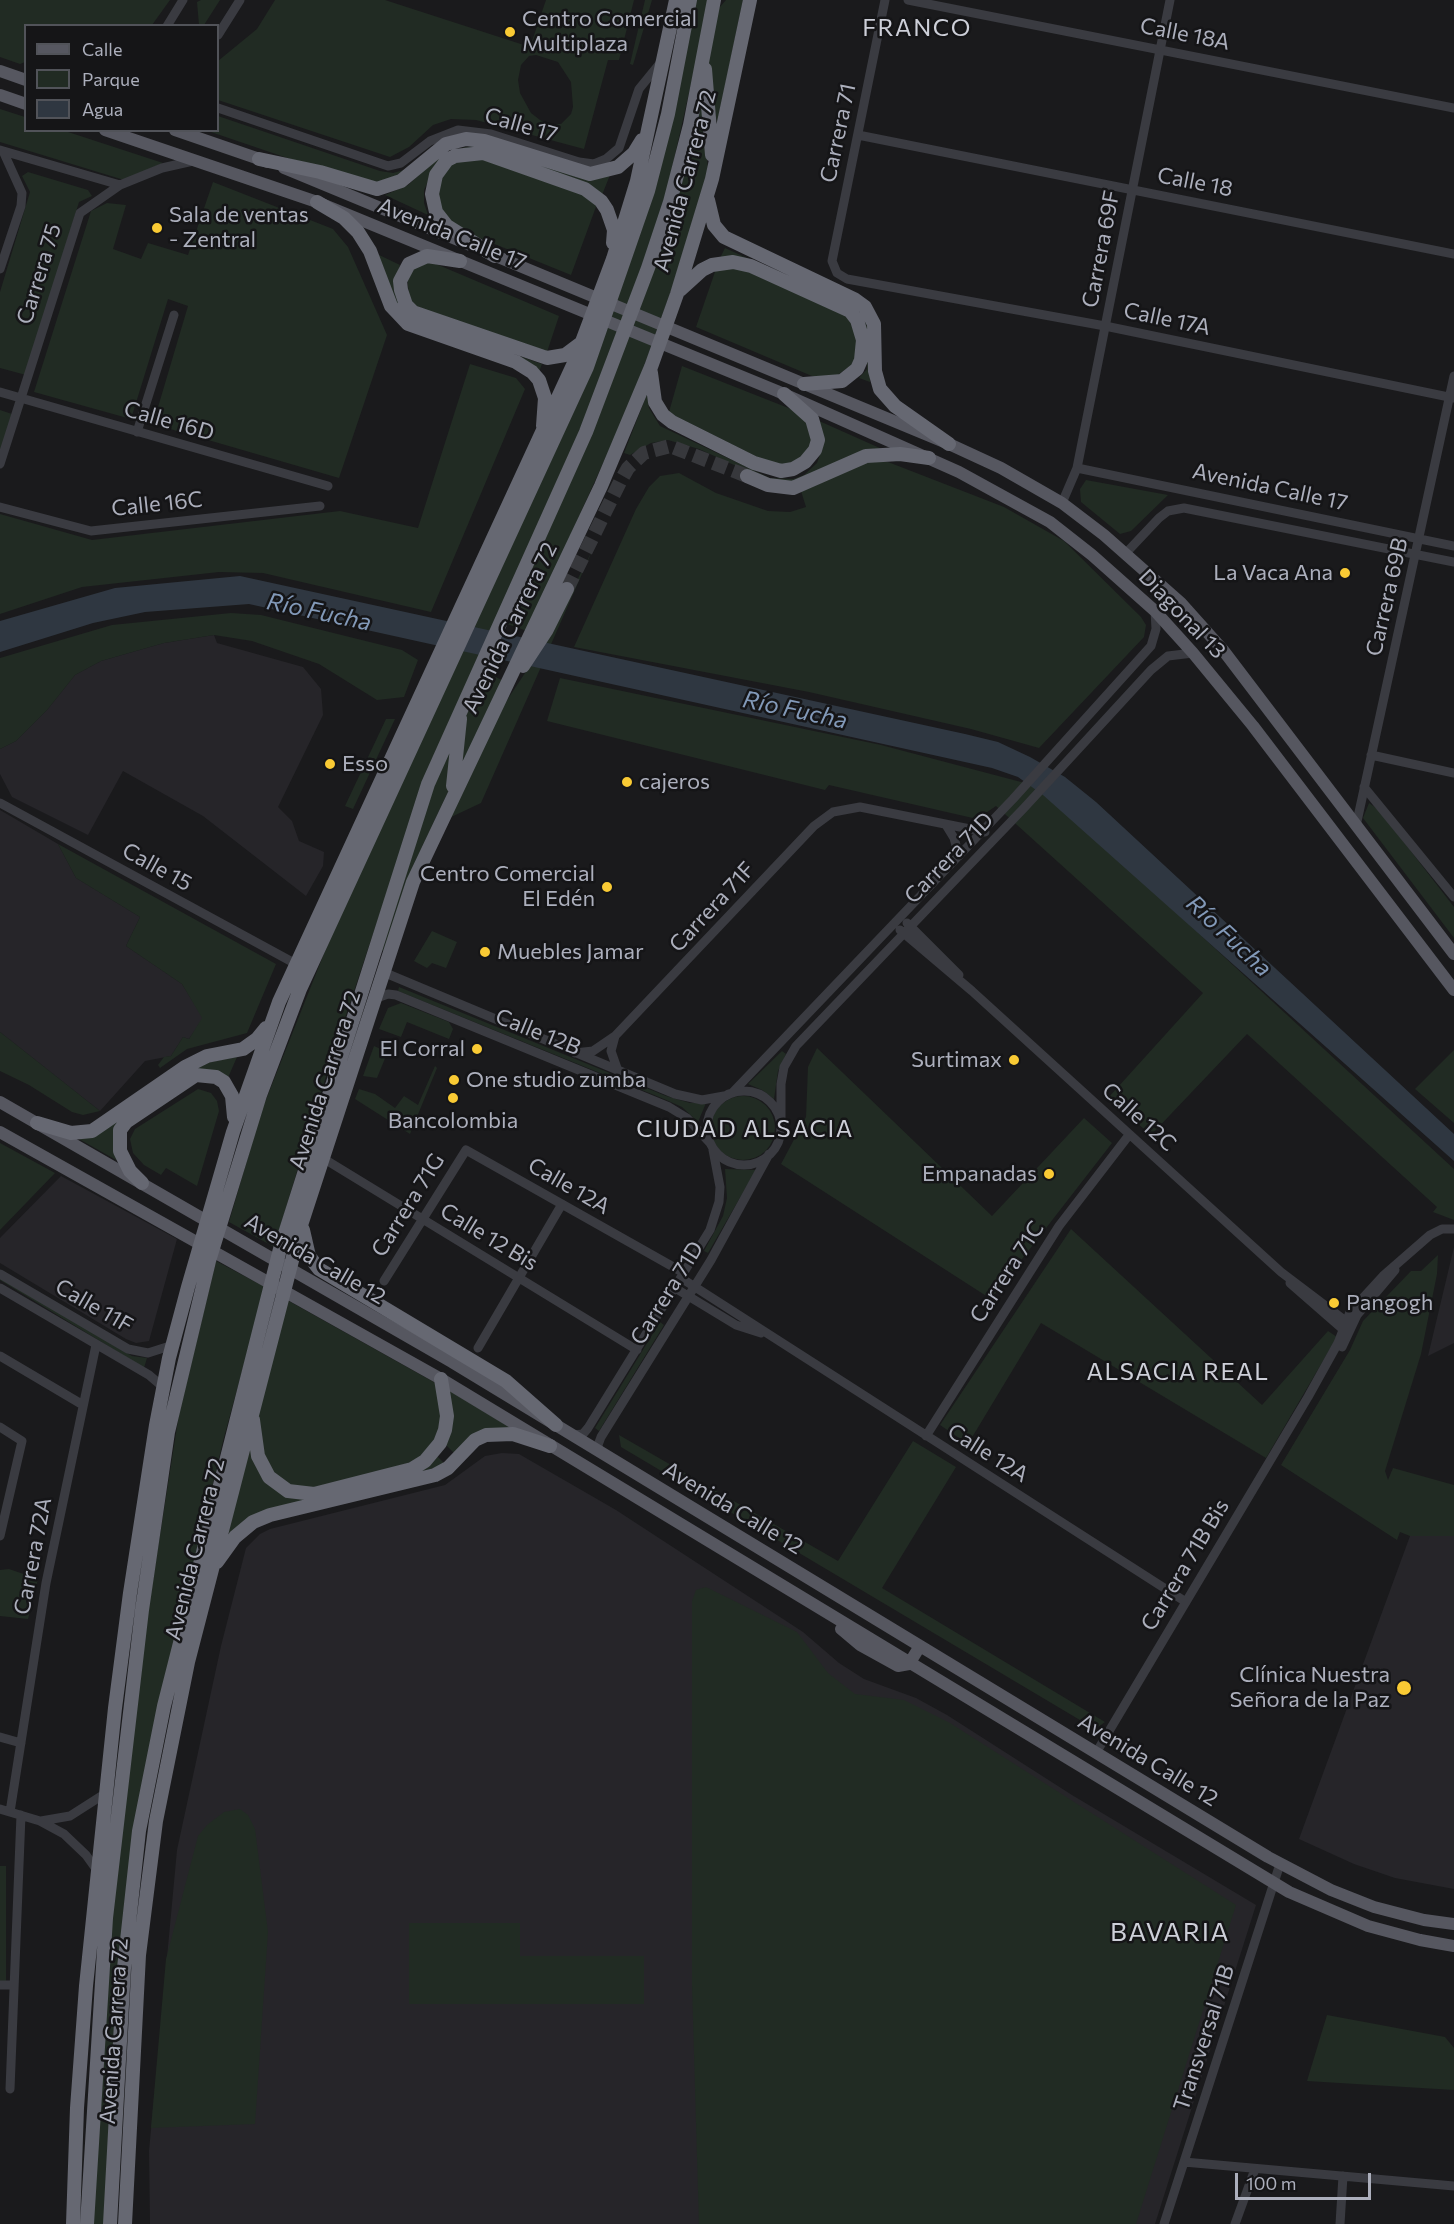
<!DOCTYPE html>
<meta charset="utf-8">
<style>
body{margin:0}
#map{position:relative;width:1454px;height:2224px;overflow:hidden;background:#1a1a1c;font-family:Commissioner,sans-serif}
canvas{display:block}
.legend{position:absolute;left:24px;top:24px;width:195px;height:108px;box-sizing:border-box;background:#151517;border:2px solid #515359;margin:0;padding:8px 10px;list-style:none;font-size:18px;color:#acafbc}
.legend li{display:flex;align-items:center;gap:12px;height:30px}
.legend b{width:30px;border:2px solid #515359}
.scale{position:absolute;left:1235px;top:2173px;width:136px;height:27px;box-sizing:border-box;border:3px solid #acafbc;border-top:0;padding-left:8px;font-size:18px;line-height:21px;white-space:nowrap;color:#acafbc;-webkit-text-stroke:4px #151517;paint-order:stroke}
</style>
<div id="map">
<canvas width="1454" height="2224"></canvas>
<ul class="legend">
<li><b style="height:8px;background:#565760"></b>Calle</li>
<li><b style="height:16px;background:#212b23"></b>Parque</li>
<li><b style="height:16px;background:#2f3741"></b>Agua</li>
</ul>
<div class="scale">100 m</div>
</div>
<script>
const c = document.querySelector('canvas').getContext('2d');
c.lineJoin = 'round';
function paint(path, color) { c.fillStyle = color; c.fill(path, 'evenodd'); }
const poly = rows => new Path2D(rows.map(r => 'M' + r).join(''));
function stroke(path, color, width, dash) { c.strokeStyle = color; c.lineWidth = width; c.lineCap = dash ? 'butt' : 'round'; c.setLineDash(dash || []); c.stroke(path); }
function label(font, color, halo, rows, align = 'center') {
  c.font = font + ' Commissioner,sans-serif'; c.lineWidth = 5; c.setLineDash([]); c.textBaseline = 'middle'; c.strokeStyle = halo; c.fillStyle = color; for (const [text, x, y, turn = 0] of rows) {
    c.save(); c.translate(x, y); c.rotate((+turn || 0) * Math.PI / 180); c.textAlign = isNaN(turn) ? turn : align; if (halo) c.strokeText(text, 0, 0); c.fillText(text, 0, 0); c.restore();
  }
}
paint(poly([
 [214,635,217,643,303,667,321,689,323,715,278,807,292,821,299,841,324,852,323,866,306,896,203,816,123,771,88,835,12,797,0,774,0,749,16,741,47,710,75,675,101,661,164,643],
 [0,810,58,844,76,878,140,917,126,946,182,984,203,1018,189,1039,183,1037,171,1056,145,1061,100,1111,0,1032],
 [61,1176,177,1239,149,1341,136,1343,126,1339,0,1263,0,1238],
 [1454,1247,1454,1343,1428,1356],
 [502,1453,519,1454,616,1510,803,1632,839,1663,864,1679,916,1698,947,1715,1072,1795,1256,1905,1155,2224,150,2224,149,2151,177,1850,221,1646,246,1548,260,1534,270,1529,445,1485,485,1456],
 [1410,1536,1454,1536,1454,1889,1395,1878,1354,1864,1299,1839]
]), '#262529');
paint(poly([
 [0,0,170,0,152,25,26,26,25,62,20,64,0,57],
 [201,0,220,0,204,25,199,25,197,2],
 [275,0,385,0,530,47,546,0,634,0,619,60,608,60,584,149,476,120,451,119,433,125,409,147,390,157,218,100,218,61,257,29],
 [536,55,558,62,571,82,573,107,571,114,561,124,548,124,540,120,531,113,520,93,518,80,521,65,529,56],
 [645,0,652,0,633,65,630,64],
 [695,0,710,0,665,199,640,277,594,400,429,766,331,1060,274,1247,229,1222,261,1112,329,941,592,365],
 [726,0,743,0,717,124,707,54,719,8],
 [702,87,708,171,673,285,633,397,527,631,504,623,609,387],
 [0,109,25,117,26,130,65,131,163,163,124,180,0,142],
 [218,116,380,171,393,173,404,170,393,178,376,184,355,181,208,131,218,130],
 [478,146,610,175,602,195,488,153,434,169,424,190,424,203,428,215,385,195,408,185,439,157,465,147],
 [485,159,576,190,597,204,571,275,460,230,441,215,437,198,441,173,456,161],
 [28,172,88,190,92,196,79,202,26,375,0,368,0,292,30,192,22,176],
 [213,182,333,229,348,247,387,335,339,478,153,424,188,306,168,299,131,419,34,392,91,211,107,203,126,205,113,249,141,259,148,243,188,255],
 [725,248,855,307,863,316,871,337,870,382,859,378,867,369,868,338,862,323,720,258],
 [375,253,400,265,395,280,430,325,542,364,539,372,429,328,397,307],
 [429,261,559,316,547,352,418,310,410,303,407,278,413,268],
 [717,266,740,267,841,312,850,320,859,344,853,364,832,379,819,379,696,327],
 [470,364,516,378,525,389,431,612,263,573,219,572,82,587,0,614,0,514,92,540,340,511,418,528],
 [682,366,796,411,806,420,812,441,808,453,799,462,776,466,682,422,669,412],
 [647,394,649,408,660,426,770,478,793,479,804,475,817,463,823,446,817,420,882,449,790,483,769,481,699,449,668,440,651,443,630,455,624,453],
 [0,410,12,414,0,454],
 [868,462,888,462,1004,507,1064,541,1141,617,1146,625,1144,637,1039,748,971,729,809,692,574,647,636,509,649,487,660,476,679,473,716,493,768,511,790,512,806,507,801,491],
 [1086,480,1168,495,1131,531,1120,534,1081,502,1080,489],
 [593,549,481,803,447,819,503,706,545,643],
 [231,613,261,615,402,650,418,660,404,697,377,700,319,664,252,641,214,635,164,643,101,661,75,675,47,710,16,741,0,749,0,658,112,625],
 [483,671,504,681,458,776,465,710],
 [560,678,881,745,1040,787,1454,1169,1454,1220,1433,1212,1437,1207,1247,1034,1151,1135,1108,1098,1203,993,996,806,977,819,829,785,825,790,547,721],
 [386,719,395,719,353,809,345,806],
 [454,737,448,792,413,866,384,951,381,950,427,804],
 [1369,803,1379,810,1454,907,1454,938,1363,818],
 [58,844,276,964,247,1033,187,1049,160,1068,158,1065,164,1057,171,1056,183,1037,189,1039,202,1018,182,984,126,946,140,917,76,878],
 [432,931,457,942,446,968,432,963,427,968,414,961],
 [399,987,666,1096,690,1103,706,1103,698,1122,682,1107,664,1099,398,991],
 [401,1003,449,1022,453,1029,449,1039,407,1022,401,1037,379,1029,388,1008],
 [0,1032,100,1111,83,1115,72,1112,29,1085,0,1071],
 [374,1046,383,1050,386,1056,377,1078,363,1076],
 [817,1048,992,1216,1084,1118,1112,1143,991,1299,781,1164,806,1117,808,1067],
 [1454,1050,1454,1123,1415,1089],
 [782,1051,786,1054,778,1071,774,1099,762,1090,748,1084],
 [237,1057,227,1080,213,1072,123,1120,118,1161,79,1139,95,1136,200,1064],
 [435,1066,437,1068,410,1134,355,1099,359,1089,375,1094,395,1108,404,1096,418,1105],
 [198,1089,211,1093,217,1101,219,1111,197,1186,166,1168,161,1175,144,1165,133,1153,130,1139,135,1129],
 '711 1128a32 32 0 1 1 64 0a32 32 0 1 1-64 0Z',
 [0,1143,55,1173,0,1230],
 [725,1169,756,1170,708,1253,704,1251,723,1216,727,1198],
 [1071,1229,1262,1405,1328,1331,1337,1337,1266,1458,1041,1323,968,1444,940,1425],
 [1438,1255,1437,1274,1421,1354,1385,1471,1388,1480,1393,1468,1454,1485,1454,1536,1410,1536,1400,1532,1397,1540,1281,1465,1350,1350,1363,1321,1411,1271,1421,1271],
 [216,1261,265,1287,223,1441,176,1643,120,1945,105,2224,91,2224,107,1947,143,1643,179,1414],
 [0,1277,132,1356,147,1358,144,1368,0,1280],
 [287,1300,439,1385,442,1430,422,1459,313,1491,289,1487,265,1464,256,1416],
 [660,1322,664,1325,599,1431,595,1428],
 [447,1389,519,1433,500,1429,457,1456,444,1443],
 [251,1434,255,1457,294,1497,436,1455,446,1465,273,1511,226,1543],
 [619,1435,838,1561,913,1441,956,1467,882,1588,1105,1722,1098,1727,1090,1726,621,1447],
 [9,1569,38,1579,28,1619,0,1616,0,1570],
 [706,1587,797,1632,828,1673,855,1694,904,1700,950,1723,1236,1905,1136,2224,699,2224,692,1986,692,1601,696,1590],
 [240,1809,248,1815,255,1829,268,1932,255,2124,151,2128,166,1959,198,1836,207,1825,224,1812],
 [0,1866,6,1866,6,1981,0,1981],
 [409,1923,520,1923,520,1956,644,1956,644,2004,409,2004],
 [1327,2015,1445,2037,1454,2048,1454,2090,1307,2081]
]), '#212b23');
paint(poly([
 [240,576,965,734,998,742,1030,757,1065,777,1096,802,1454,1134,1454,1161,1043,795,1018,777,992,768,249,604,145,612,93,623,0,652,0,621,115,588]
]), '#2f3741');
stroke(poly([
 [567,589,620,482,628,468,644,453,670,446,747,476]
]), '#37383c', 14, [14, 7]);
stroke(poly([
 [885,0,832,261,837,273,847,279,1105,326,1454,398],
 [908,0,1454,108],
 [167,26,183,0],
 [218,35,240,0],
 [218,108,388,166,401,163,430,141,458,130,491,134,579,162,594,164,606,159,619,148,639,89,661,62],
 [858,135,1454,254],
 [0,150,120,185],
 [0,269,21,206,22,193,3,151],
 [0,392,328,486],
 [137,432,174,315],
 [0,464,80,213,120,185,162,168,193,161],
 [1077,468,1454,546],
 [1062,503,1077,468,1170,0],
 [0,507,91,531,320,506],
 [1126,553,1159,518,1168,511,1184,508,1454,562],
 [1371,755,1454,773],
 [1364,787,1454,897],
 [0,803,296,964],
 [946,825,954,838,959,856],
 [1356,826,1454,376],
 [907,923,959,975],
 [900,930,972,991,1281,1272,1351,1325],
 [383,972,675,1094,702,1100,724,1096],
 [374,999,388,994,396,995,669,1107,687,1118,710,1143],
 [615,1036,611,1051,618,1071],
 [575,1053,593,1051,615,1036,814,826,833,812,860,807,985,832],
 '707 1128a37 37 0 1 1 74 0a37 37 0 1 1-74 0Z',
 [733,1092,1013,799,1151,646,1156,629,1155,611],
 [781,1126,781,1084,784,1067,796,1046,1024,808,1151,670,1168,656,1193,653],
 [321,1157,637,1350],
 [0,1274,128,1349,148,1353,173,1345],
 [681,1278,1186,1602],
 [384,1281,466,1150,684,1273],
 [1290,1283,1345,1331],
 [0,1288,149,1375,163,1387],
 [675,1288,736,1325,761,1333],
 [1342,1347,1357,1315,1395,1270],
 [478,1348,562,1204],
 [0,1356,83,1405],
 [0,1427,22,1441,0,1536],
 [573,1435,583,1434,588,1428,710,1230,719,1202,720,1187,713,1150],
 [926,1436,1059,1226,1129,1135],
 [599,1451,598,1445,601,1437,711,1260,769,1154],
 [0,1737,21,1743],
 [1096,1753,1308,1397,1338,1343,1350,1312,1383,1276,1430,1235,1442,1229,1454,1229],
 [0,1809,40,1821,64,1834,86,1855,96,1869],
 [10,1812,46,1583,96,1345],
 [41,1821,70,1816,106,1793],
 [0,1985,14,1985],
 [10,2089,21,1815],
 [1184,2162,1454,2186],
 [1164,2224,1280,1864],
 [1235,2224,1255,2169],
 [1340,2224,1343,2176]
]), '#3a3b41', 9);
stroke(poly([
 [0,71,26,80],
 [0,95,26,104],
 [105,130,317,202,777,391,959,472,1050,522,1092,555,1155,611,1193,653,1253,726,1454,990],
 [175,130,268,162],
 [284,168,470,245],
 [486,252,949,444,1001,468,1062,503,1104,535,1181,603,1223,650,1454,954],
 [0,1102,452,1362,1268,1857,1331,1890,1374,1907,1424,1920,1454,1924],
 [0,1132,441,1379,1289,1892,1368,1926,1420,1940,1454,1946],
 [841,1629,860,1645,898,1666,909,1664,920,1646]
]), '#565760', 12);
stroke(poly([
 [705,69,712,155],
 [259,159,320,172,377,189,401,181,446,144,466,139,484,141,590,174,618,167,634,153,642,140],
 [708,200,714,225,724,237,854,299,865,307,874,324,875,371,880,389,895,406,949,444],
 [317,202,344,218,358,232,370,251,391,306,408,324,516,362,532,372,539,380,545,398,543,426],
 [495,256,447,226,436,212,432,194,436,175,447,160,455,156,483,153,585,189,601,201,607,210,614,230,613,243],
 [460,261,427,256,409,264,400,281,401,290,406,305,413,312,547,358,565,355,581,343],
 [680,290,702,270,712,265,733,262,751,266,850,311,857,320,863,340,861,360,857,369,842,381,804,384],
 [651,373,655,402,663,415,672,422,754,463,781,471,793,469,805,462,815,450,818,440,812,419,784,394],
 [747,476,768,485,793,488,866,456,900,454,929,458],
 [523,666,546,631,567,589],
 [453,786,460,719],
 [37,1123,71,1133,92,1131,185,1067,207,1056,243,1049,257,1039,266,1028],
 [142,1183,130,1171,120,1151,120,1130,126,1122,196,1075,216,1077,224,1082,232,1096,234,1117],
 [303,1230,309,1256,319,1269,506,1381,556,1425],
 [253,1420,258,1456,269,1477,288,1491,314,1494,412,1469,425,1461,440,1443,445,1430,447,1416,441,1379],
 [217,1562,235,1537,253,1522,270,1515,435,1475,448,1468,475,1440,486,1435,513,1434,550,1446],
 [73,2224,77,2108,86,1986,115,1708,130,1593,156,1425,169,1358,188,1287,233,1132,279,1002,574,363,613,259,637,181,676,0],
 [87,2224,106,1918,142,1610,168,1432,209,1261,260,1095,300,989,587,367,648,191,668,114,690,0],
 [110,2224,124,1968,139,1831,164,1706,280,1249,428,784,586,432,648,268,670,202,690,125,714,0],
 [125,2224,139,1955,156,1821,188,1662,302,1222,413,882,601,486,651,367,677,294,712,179,750,0]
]), '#666872', 14);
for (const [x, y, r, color] of [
 [510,32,6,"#f9ca34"],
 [157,228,6,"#f9ca34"],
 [1345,573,6,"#f9ca34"],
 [330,764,6,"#f9ca34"],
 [627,782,6,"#f9ca34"],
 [607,887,6,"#f9ca34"],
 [485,952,6,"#f9ca34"],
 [477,1049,6,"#f9ca34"],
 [1014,1060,6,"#f9ca34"],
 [454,1080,6,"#f9ca34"],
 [453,1098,6,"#f9ca34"],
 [1049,1174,6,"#f9ca34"],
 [1334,1303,6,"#f9ca34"],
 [1404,1688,8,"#f9ca34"]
]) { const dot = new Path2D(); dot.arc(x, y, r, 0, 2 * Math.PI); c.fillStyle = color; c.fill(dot); stroke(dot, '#151517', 2); }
label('22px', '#acafbc', '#151517', [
 ["Centro Comercial",522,19],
 ["Multiplaza",522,44],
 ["Sala de ventas",169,215],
 ["- Zentral",169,240],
 ["La Vaca Ana",1333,573,"right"],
 ["Esso",342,764],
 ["cajeros",639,782],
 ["Centro Comercial",595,874,"right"],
 ["El Edén",595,899,"right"],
 ["Muebles Jamar",497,952],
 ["El Corral",465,1049,"right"],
 ["Surtimax",1002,1060,"right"],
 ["One studio zumba",466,1080],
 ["Bancolombia",453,1121,"center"],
 ["Empanadas",1037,1174,"right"],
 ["Pangogh",1346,1303],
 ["Clínica Nuestra",1390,1675,"right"],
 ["Señora de la Paz",1390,1700,"right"]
], 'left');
label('22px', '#acafbc', '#151517', [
 ["Calle 18A",1185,34,11],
 ["Calle 17",521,125,16],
 ["Carrera 71",838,133,-78],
 ["Avenida Carrera 72",685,181,-75],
 ["Calle 18",1195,182,11],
 ["Avenida Calle 17",452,234,22],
 ["Carrera 69F",1101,249,-79],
 ["Carrera 75",39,274,-73],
 ["Calle 17A",1167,319,12],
 ["Calle 16D",169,421,16],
 ["Avenida Calle 17",1270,487,12],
 ["Calle 16C",157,504,-6],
 ["Carrera 69B",1387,597,-77],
 ["Diagonal 13",1182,614,46],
 ["Avenida Carrera 72",510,628,-64],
 ["Carrera 71D",949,858,-46],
 ["Calle 15",157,867,29],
 ["Carrera 71F",712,907,-47],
 ["Calle 12B",538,1032,22],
 ["Avenida Carrera 72",325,1080,-72],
 ["Calle 12C",1139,1117,42],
 ["Calle 12A",569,1186,30],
 ["Carrera 71G",408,1205,-58],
 ["Calle 12 Bis",489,1237,31],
 ["Avenida Calle 12",315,1259,30],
 ["Carrera 71C",1007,1272,-57],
 ["Carrera 71D",667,1293,-58],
 ["Calle 11F",94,1306,30],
 ["Calle 12A",988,1453,32],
 ["Avenida Calle 12",733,1508,31],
 ["Avenida Carrera 72",195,1549,-76],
 ["Carrera 72A",33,1556,-79],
 ["Carrera 71B Bis",1185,1565,-59],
 ["Avenida Calle 12",1148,1760,31],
 ["Avenida Carrera 72",114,2031,-86],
 ["Transversal 71B",1204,2038,-72]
]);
c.letterSpacing = '1.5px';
label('24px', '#cdcfd8', '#151517', [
 ["FRANCO",917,28],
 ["CIUDAD ALSACIA",745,1129],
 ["ALSACIA REAL",1178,1372]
]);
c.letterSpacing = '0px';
label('italic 24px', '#8299b8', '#151517', [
 ["Río Fucha",319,612,12],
 ["Río Fucha",795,710,12],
 ["Río Fucha",1229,936,43]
]);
c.letterSpacing = '1.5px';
label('26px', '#cdcfd8', '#151517', [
 ["BAVARIA",1170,1932]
]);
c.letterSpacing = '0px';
</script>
